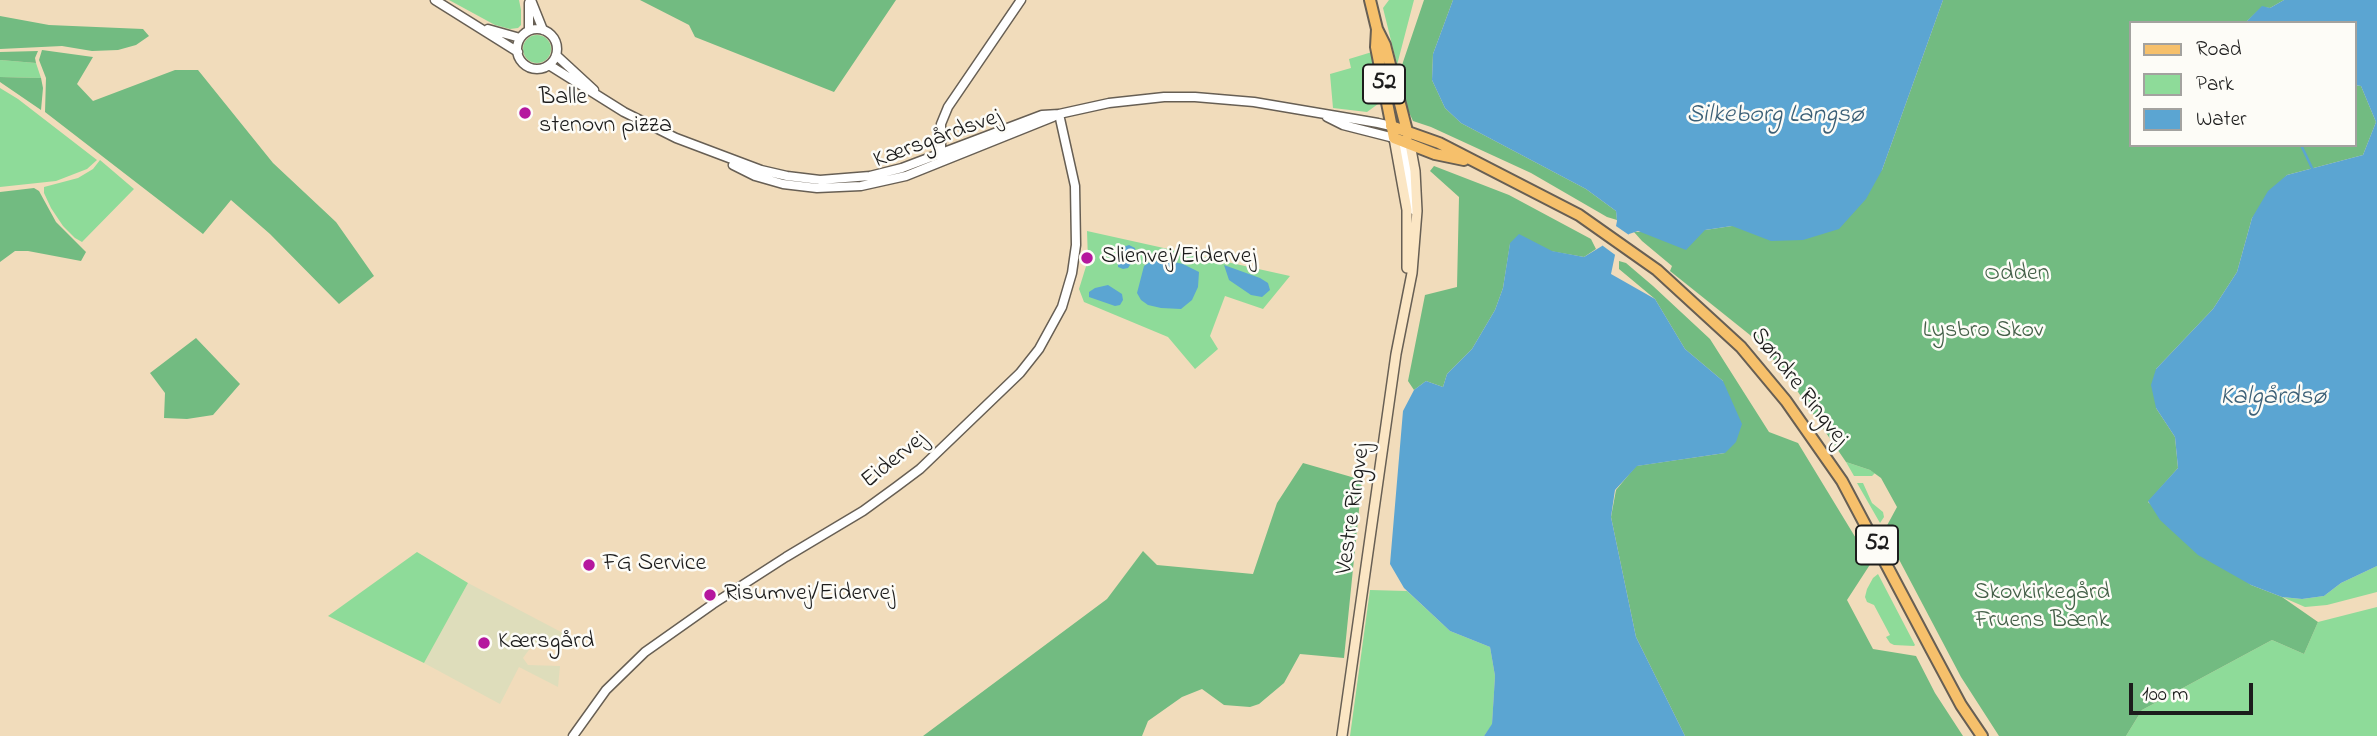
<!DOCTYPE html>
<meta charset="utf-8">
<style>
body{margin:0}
#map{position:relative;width:2377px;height:736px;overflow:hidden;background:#f1dcbb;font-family:"Indie Flower",sans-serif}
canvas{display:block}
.legend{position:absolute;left:2129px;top:21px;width:228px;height:126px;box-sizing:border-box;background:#fdfcf7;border:2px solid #a3a29f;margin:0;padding:9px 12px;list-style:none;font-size:21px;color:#1c1c1c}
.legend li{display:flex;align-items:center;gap:14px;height:35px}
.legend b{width:35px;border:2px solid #a3a29f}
.scale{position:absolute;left:2129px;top:683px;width:124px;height:32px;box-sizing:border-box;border:4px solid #1c1c1c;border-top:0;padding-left:9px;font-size:21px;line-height:24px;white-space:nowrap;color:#1c1c1c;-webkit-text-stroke:5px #fdfcf7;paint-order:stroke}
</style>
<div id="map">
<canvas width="2377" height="736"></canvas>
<ul class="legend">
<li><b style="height:9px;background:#f6c06b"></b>Road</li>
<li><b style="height:19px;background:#8edb99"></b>Park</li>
<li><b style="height:19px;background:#5ba5d2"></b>Water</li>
</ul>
<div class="scale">100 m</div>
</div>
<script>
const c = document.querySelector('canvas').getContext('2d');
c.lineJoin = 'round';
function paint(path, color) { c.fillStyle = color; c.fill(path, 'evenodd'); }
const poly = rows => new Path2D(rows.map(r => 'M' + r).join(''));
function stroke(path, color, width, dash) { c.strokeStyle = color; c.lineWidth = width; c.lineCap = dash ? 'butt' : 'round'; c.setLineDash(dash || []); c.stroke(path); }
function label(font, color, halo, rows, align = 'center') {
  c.font = font + ' "Indie Flower",sans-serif'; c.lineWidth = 5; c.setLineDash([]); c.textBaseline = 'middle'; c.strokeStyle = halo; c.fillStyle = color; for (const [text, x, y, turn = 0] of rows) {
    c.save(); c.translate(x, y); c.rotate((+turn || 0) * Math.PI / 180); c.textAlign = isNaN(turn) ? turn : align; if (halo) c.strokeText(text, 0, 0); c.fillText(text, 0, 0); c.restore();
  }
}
paint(poly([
 [468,583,563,633,563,644,534,643,523,658,528,665,560,666,558,687,519,667,500,704,424,663]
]), '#deddbb');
paint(poly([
 [449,0,519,0,521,10,521,25,518,28,510,29,495,25],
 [1389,0,1414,0,1397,65,1383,8],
 '523 49a14 14 0 1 1 28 0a14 14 0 1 1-28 0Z',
 [1372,52,1378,104,1367,112,1333,108,1330,74,1351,68,1349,59],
 [0,60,36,63,41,78,0,77],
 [0,88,18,99,97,160,87,169,56,181,0,187],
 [100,160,134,189,82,242,75,238,63,226,51,208,44,193,44,187,78,178,93,169],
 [1087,231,1290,276,1263,309,1225,296,1210,336,1218,349,1195,369,1168,337,1084,302,1079,289,1088,260],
 [1846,462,1870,470,1875,473,1872,476,1854,476],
 [1857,483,1863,483,1872,503,1883,512,1884,517,1880,523],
 [417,552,468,583,424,663,328,616],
 [2377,566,2377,592,2327,605,2305,607,2282,597,2302,599,2324,596,2341,583],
 [1878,574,1915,645,1914,646,1894,645,1890,643,1886,637,1890,635,1874,605,1867,602,1865,597,1867,589,1873,578],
 [1370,590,1407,591,1450,631,1490,647,1495,676,1492,725,1484,736,1350,736],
 [2377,607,2377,736,2126,736,2142,710,2272,640,2304,654,2318,622]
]), '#8edb99');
paint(poly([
 [640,0,896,0,834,92,695,37,689,25],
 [1424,0,1453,0,1433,54,1432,80,1445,108,1461,123,1586,189,1616,211,1617,220,1607,217,1531,173,1431,127,1413,121,1407,108,1401,68],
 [1943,0,2284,0,2270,8,2262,7,2245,23,2130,23,2130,145,2354,145,2354,85,2361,86,2376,122,2363,155,2287,175,2252,218,2237,272,2213,309,2156,369,2156,408,2175,437,2178,468,2148,502,2251,585,2282,597,2318,622,2304,654,2272,640,2142,710,2126,736,1999,736,1961,677,1884,531,1897,507,1881,478,1870,470,1846,462,1783,370,1750,335,1670,271,1672,266,1642,241,1634,232,1705,230,1732,226,1882,170],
 [0,16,49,25,143,29,149,36,136,45,118,50,92,51,62,46,0,49],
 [42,50,93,57,77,84,93,101,175,70,198,70,273,163,336,222,374,276,339,304,270,234,231,200,203,234,45,112,46,78,39,60],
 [38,51,35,58,36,63,0,60,0,52],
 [0,77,41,78,43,88,41,110,0,82],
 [1434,166,1509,195,1591,239,1596,249,1584,257,1510,244,1503,288,1495,310,1472,349,1447,374,1443,387,1426,381,1414,390,1408,381,1425,295,1457,287,1459,197,1430,171],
 [34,188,39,191,56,222,86,252,81,261,28,251,15,251,0,262,0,192],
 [1619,261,1626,263,1653,286,1710,339,1769,432,1798,443,1871,563,1847,600,1873,649,1916,656,1935,693,1963,736,1685,736,1636,637,1611,517,1616,490,1636,466,1725,453,1723,381,1685,349,1655,299,1619,269],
 [196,338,240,384,213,415,187,419,164,418,165,393,150,373],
 [1303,463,1362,480,1344,658,1300,654,1284,683,1259,704,1250,707,1224,705,1202,689,1182,697,1148,721,1142,736,923,736,1107,599,1143,551,1157,565,1253,574,1277,503]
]), '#72bb81');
paint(poly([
 [1453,0,1943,0,1882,170,1866,199,1839,229,1803,240,1771,241,1732,226,1705,230,1686,250,1638,231,1629,234,1615,255,1611,274,1655,299,1685,349,1723,381,1742,424,1736,442,1725,453,1637,466,1615,490,1611,517,1636,637,1685,736,1484,736,1492,724,1495,676,1490,647,1450,631,1404,588,1390,564,1403,411,1414,390,1426,381,1443,387,1447,374,1472,349,1495,310,1503,288,1510,243,1519,234,1552,251,1584,257,1602,246,1616,226,1617,221,1616,211,1586,189,1461,123,1445,108,1432,80,1433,54],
 [2284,0,2377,0,2377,566,2341,583,2324,596,2302,599,2282,597,2251,585,2198,555,2160,520,2148,501,2178,468,2175,437,2156,408,2151,385,2156,369,2213,309,2237,272,2252,218,2268,191,2287,175,2363,155,2376,122,2361,86,2354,85,2354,23,2245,23,2262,6,2270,8],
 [1129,245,1135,248,1136,256,1128,268,1123,269,1118,267,1118,255,1123,247],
 [1167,260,1183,264,1199,272,1198,287,1192,300,1181,309,1161,308,1148,305,1141,300,1137,293,1144,266,1151,261],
 [1224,265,1260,278,1268,283,1270,290,1262,297,1251,295,1229,280],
 [1108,285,1122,294,1123,300,1120,305,1115,306,1089,297,1089,292,1095,288]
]), '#5ba5d2');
paint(poly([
 [1613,224,1632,237,1618,257,1599,243]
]), '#f1dcbb');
stroke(poly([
 [2301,145,2312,168]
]), '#5ba5d2', 2.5);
const tertiary = poly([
 [435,0,518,52],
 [531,0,543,30],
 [529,3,529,30],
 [488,29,520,38],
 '517 49a20 20 0 1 1 40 0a20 20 0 1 1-40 0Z',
 [556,55,594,90],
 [549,65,624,112,676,138,761,170,787,176,820,180,870,176,902,168,1042,115,1059,114,1109,103,1164,97,1195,97,1254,102,1378,123,1391,126,1394,130],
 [1327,117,1343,125,1394,138],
 [1402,140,1414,210],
 [941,158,941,124,948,107,1021,0],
 [733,165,755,176,783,184,817,188,861,186,906,176,1053,117],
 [573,736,606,690,645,652,713,604,786,557,863,511,896,487,920,469,1020,373,1039,349,1062,307,1072,273,1076,245,1075,186,1059,114]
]);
const secondary = poly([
 [1394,138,1407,210,1407,268],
 [1342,736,1396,354,1412,273,1417,211,1415,171,1410,144]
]);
const primary = poly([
 [1370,0,1377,29,1385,45,1408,135],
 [1377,29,1376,47,1394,138,1435,154,1464,160],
 [1391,126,1439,143,1579,215,1657,270,1741,347,1786,401,1842,481,1931,649,1961,705,1982,736]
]);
stroke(tertiary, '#675f54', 11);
stroke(secondary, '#675f54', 12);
stroke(primary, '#675f54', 14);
stroke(tertiary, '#fff', 8);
stroke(secondary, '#fbe6c4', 9);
stroke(primary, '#f6c06b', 10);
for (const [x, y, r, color] of [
 [525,113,7,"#b5179e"],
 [1087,258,7,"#b5179e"],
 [589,565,7,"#b5179e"],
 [710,595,7,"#b5179e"],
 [484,643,7,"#b5179e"]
]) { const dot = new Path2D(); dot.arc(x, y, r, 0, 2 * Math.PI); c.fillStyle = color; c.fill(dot); stroke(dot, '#fdfcf7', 2.5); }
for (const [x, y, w] of [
 [1384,84,42],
 [1877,545,42]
]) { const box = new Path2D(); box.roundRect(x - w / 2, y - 19.5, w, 39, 5); c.fillStyle = '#fdfcf7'; c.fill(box); stroke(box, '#1c1c1c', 2); }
label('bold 23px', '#1c1c1c', null, [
 ["52",1384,84],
 ["52",1877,545]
]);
label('24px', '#1c1c1c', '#fdfcf7', [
 ["Balle",539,99],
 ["stenovn pizza",539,127],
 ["Slienvej/Eidervej",1101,258],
 ["FG Service",603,565],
 ["Risumvej/Eidervej",724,595],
 ["Kærsgård",498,643]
], 'left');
label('24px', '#1c1c1c', '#fdfcf7', [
 ["Kærsgårdsvej",938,140,-20],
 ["Søndre Ringvej",1798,388,52],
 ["Eidervej",895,461,-39],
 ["Vestre Ringvej",1355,509,-82]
]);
label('24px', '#445f48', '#fdfcf7', [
 ["Odden",2017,275],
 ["Lysbro Skov",1983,332],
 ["Skovkirkegård",2042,594],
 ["Fruens Bænk",2042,622]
]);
label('italic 26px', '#3c6077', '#fdfcf7', [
 ["Silkeborg Langsø",1775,117],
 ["Kalgårdsø",2273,399]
]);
</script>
